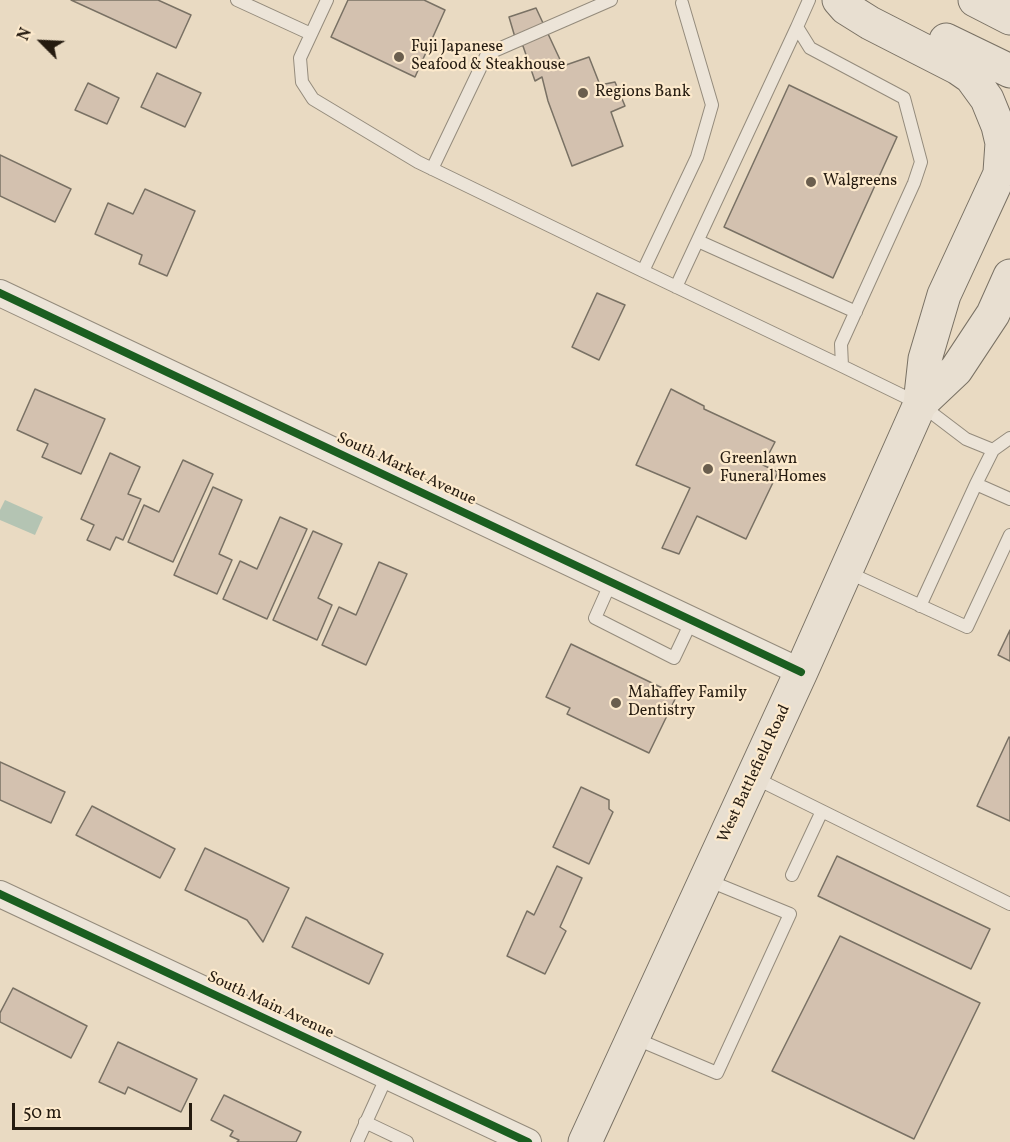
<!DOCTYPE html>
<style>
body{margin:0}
#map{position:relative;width:1010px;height:1142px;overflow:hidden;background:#e9dac2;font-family:Vollkorn,serif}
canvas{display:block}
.north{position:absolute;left:12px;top:12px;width:60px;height:60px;-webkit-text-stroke:4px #fce9cc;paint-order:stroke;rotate:294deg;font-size:16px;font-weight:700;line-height:24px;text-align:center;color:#251b10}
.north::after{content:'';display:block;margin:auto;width:21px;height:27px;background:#251b10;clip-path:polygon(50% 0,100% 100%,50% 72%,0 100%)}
.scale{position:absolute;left:12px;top:1103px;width:180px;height:27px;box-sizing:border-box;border:3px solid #251b10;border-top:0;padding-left:8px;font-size:18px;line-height:21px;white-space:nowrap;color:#251b10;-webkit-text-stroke:4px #fce9cc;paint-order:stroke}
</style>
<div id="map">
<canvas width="1010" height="1142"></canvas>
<div class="north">N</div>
<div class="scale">50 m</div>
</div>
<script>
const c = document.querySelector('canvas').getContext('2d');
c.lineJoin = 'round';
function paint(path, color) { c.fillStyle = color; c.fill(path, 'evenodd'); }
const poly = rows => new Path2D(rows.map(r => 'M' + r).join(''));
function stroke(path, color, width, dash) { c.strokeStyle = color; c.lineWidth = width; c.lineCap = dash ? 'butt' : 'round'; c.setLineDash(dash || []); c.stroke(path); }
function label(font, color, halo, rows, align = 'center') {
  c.font = font + ' Vollkorn,serif'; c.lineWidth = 4.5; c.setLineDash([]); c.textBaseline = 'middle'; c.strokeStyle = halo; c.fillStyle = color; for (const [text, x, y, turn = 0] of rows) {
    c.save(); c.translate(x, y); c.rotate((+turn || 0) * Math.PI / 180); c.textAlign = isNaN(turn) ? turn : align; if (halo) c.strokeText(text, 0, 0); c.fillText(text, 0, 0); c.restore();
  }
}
paint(poly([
 [5,500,43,517,35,535,0,520,0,510]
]), '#b4c4b3');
const building = poly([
 [71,0,158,0,191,15,176,48,71,0],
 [348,0,424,0,445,10,415,77,331,37,348,0],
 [536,8,563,66,589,57,600,85,615,82,625,106,611,112,623,146,572,166,548,101,542,77,535,81,523,46,517,44,509,17,536,8],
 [157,73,201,93,185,127,141,107,157,73],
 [88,83,119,98,107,124,75,110,88,83],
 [789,85,897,137,833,278,724,227,789,85],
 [0,155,71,189,55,222,0,196,0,155],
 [145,189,195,211,167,276,139,264,142,255,95,234,108,203,133,214,145,189],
 [597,293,625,305,599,360,572,347,597,293],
 [35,389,105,419,81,474,42,457,48,444,17,430,35,389],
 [671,389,704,406,704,409,775,442,763,465,778,472,746,539,697,516,679,554,662,548,690,488,636,465,671,389],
 [110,453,140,467,128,494,141,499,123,540,116,537,110,550,87,540,94,525,81,519,110,453],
 [183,460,213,474,173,562,128,542,144,505,159,512,183,460],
 [213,487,242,500,219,554,232,560,217,594,174,575,213,487],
 [280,517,307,529,267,619,223,599,240,561,257,569,280,517],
 [313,531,342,544,318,598,332,605,317,640,273,620,313,531],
 [379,562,407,574,366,665,322,645,339,607,356,615,379,562],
 [1010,630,1010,661,998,655,1010,630],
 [571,644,677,695,649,753,567,714,570,708,546,697,571,644],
 [1009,737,1010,738,1010,821,977,806,1009,737],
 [0,762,65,792,51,823,0,800,0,762],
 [581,787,609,800,609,809,613,812,589,864,553,847,581,787],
 [92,806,175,849,160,878,76,835,92,806],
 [205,848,289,888,263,942,247,920,185,890,205,848],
 [837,856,990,929,971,969,818,896,837,856],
 [557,866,582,878,560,927,566,931,545,974,507,956,527,911,534,915,557,866],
 [306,917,383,954,369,984,292,947,306,917],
 [840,936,980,1003,914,1139,772,1071,840,936],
 [13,988,87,1026,71,1058,0,1022,0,1013,13,988],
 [118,1042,197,1079,181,1112,128,1087,125,1094,99,1082,118,1042],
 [224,1095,301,1132,296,1142,237,1142,239,1140,230,1136,233,1131,211,1120,224,1095]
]);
paint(building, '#d3c1af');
stroke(building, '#797164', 1.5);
const service = poly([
 [237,0,311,34],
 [327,0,300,58,302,82,313,99,418,162,643,271],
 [809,0,797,27,810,48,904,98,921,162,914,183,841,344,842,366,920,404,966,439,993,450,976,484],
 [682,3,712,105,697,157,643,271,842,366],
 [432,169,487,54,611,0],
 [698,241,856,312],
 [676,287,797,27],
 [993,450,1010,438],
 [847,572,967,627,1010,535],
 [611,582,595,618,674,658,692,620],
 [920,606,976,484,1010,499],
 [753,777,1010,904],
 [792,875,822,811],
 [634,1038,717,1073,790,914,707,880],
 [365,1122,407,1142],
 [357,1142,387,1076]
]);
const minor = poly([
 [0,293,801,672],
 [0,894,528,1142]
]);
const primary = poly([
 [839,0,846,8,870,23,958,68,971,77,987,99,998,126,1002,143,1000,172],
 [975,0,1010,18],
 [946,40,1010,71],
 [920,404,956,370,993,314,1010,276],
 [585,1142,801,672,920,404,925,359,944,295,1010,152]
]);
stroke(service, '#948b7c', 14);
stroke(minor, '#948b7c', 28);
stroke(primary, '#797164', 35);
stroke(service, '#ece4d8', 12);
stroke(minor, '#ece4d8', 26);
stroke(primary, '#e8dfd1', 33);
stroke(poly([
 [0,293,801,672],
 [0,894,528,1142]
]), '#1b5e20', 8);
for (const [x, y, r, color] of [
 [399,57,6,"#6a5e4e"],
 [583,93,6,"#6a5e4e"],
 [811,182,6,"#6a5e4e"],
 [708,469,6,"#6a5e4e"],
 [616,703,6,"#6a5e4e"]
]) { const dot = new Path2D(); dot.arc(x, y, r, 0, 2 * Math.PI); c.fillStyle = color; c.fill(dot); stroke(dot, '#fce9cc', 2); }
label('16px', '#251b10', '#fce9cc', [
 ["Fuji Japanese",411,48],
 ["Seafood & Steakhouse",411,66],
 ["Regions Bank",595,93],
 ["Walgreens",823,182],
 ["Greenlawn",720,460],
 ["Funeral Homes",720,478],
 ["Mahaffey Family",628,694],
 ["Dentistry",628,712]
], 'left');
label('16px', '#251b10', '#fce9cc', [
 ["South Market Avenue",406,470,25],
 ["West Battlefield Road",755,774,-65],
 ["South Main Avenue",270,1006,25]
]);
</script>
